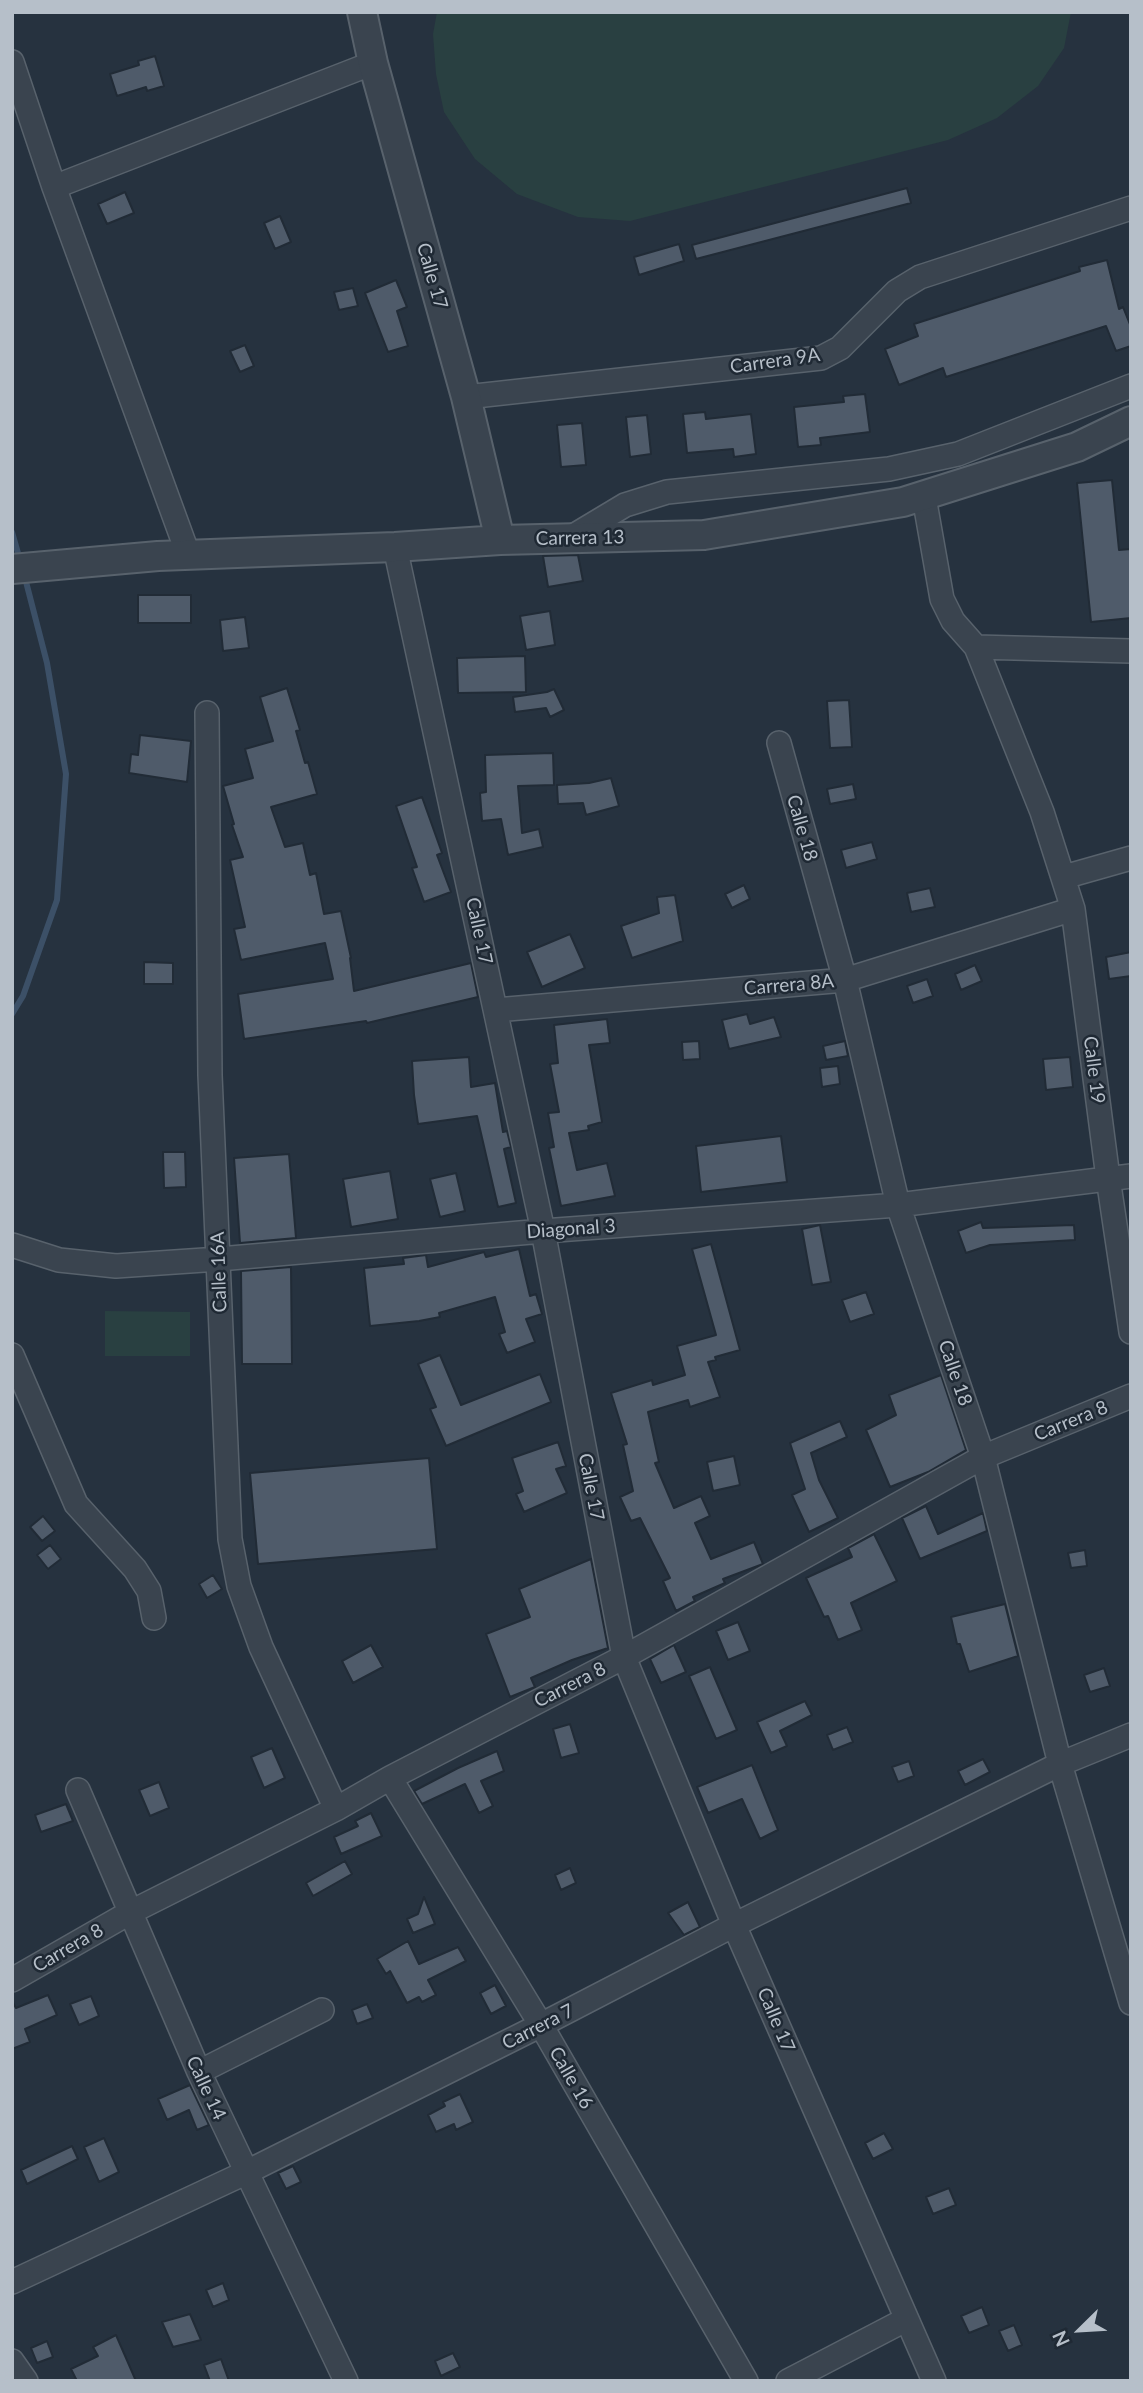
<!DOCTYPE html>
<style>
body{margin:0}
#map{position:relative;width:1143px;height:2393px;overflow:hidden;background:#26323f;font-family:Lato,sans-serif}
canvas{display:block}
.frame{position:absolute;inset:0;border:14px solid #b6bfc9;pointer-events:none}
.north{position:absolute;left:1045px;top:2295px;width:70px;height:70px;-webkit-text-stroke:5px #1f2934;paint-order:stroke;rotate:246deg;font-size:19px;font-weight:700;line-height:28px;text-align:center;color:#b6bfc9}
.north::after{content:'';display:block;margin:auto;width:24px;height:32px;background:#b6bfc9;clip-path:polygon(50% 0,100% 100%,50% 72%,0 100%)}
</style>
<div id="map">
<canvas width="1143" height="2393"></canvas>
<div class="frame"></div>
<div class="north">N</div>
</div>
<script>
const c = document.querySelector('canvas').getContext('2d');
c.lineJoin = 'round';
function paint(path, color) { c.fillStyle = color; c.fill(path, 'evenodd'); }
const poly = rows => new Path2D(rows.map(r => 'M' + r).join(''));
function stroke(path, color, width, dash) { c.strokeStyle = color; c.lineWidth = width; c.lineCap = dash ? 'butt' : 'round'; c.setLineDash(dash || []); c.stroke(path); }
function label(font, color, halo, rows, align = 'center') {
  c.font = font + ' Lato,sans-serif'; c.lineWidth = 5; c.setLineDash([]); c.textBaseline = 'middle'; c.strokeStyle = halo; c.fillStyle = color; for (const [text, x, y, turn = 0] of rows) {
    c.save(); c.translate(x, y); c.rotate((+turn || 0) * Math.PI / 180); c.textAlign = isNaN(turn) ? turn : align; if (halo) c.strokeText(text, 0, 0); c.fillText(text, 0, 0); c.restore();
  }
}
paint(poly([
 [437,12,1071,12,1064,48,1038,86,997,118,948,140,630,221,578,217,517,194,475,159,444,112,436,74,433,34],
 [105,1311,190,1312,190,1356,105,1356]
]), '#294041');
stroke(poly([
 [12,532,20,560],
 [12,1014,23,996,57,900,66,774,47,663,24,574]
]), '#3c5067', 6);
const building = poly([
 [155,56,164,86,147,91,146,87,117,96,110,74,139,65,138,61,155,56],
 [907,188,911,203,696,259,692,245,907,188],
 [125,192,134,213,107,224,98,204,125,192],
 [280,216,291,242,275,249,264,223,280,216],
 [679,244,684,261,639,275,634,257,679,244],
 [1107,260,1119,309,1123,307,1131,327,1131,346,1116,351,1106,326,946,377,943,368,899,385,885,349,918,336,914,324,1080,271,1079,267,1107,260],
 [396,280,407,307,397,311,408,346,388,352,365,293,396,280],
 [353,288,358,306,339,310,334,292,353,288],
 [245,345,254,366,240,372,230,351,245,345],
 [865,394,870,432,820,438,821,445,798,447,794,407,844,402,843,396,865,394],
 [705,412,706,419,751,414,756,454,734,457,733,449,687,453,683,414,705,412],
 [647,415,651,454,630,457,626,417,647,415],
 [582,423,586,465,561,467,557,425,582,423],
 [1112,480,1119,550,1131,549,1131,618,1091,622,1077,483,1112,480],
 [578,555,583,581,548,587,543,556,578,555],
 [138,595,191,595,191,623,138,623,138,595],
 [550,611,555,645,526,650,520,616,550,611],
 [245,617,249,648,223,651,220,620,245,617],
 [525,656,526,692,458,693,457,658,525,656],
 [287,688,300,730,296,731,305,763,308,762,317,794,271,807,285,847,303,843,310,875,316,873,324,914,341,911,351,958,350,958,354,991,471,963,478,997,367,1023,366,1021,244,1039,238,994,333,979,325,943,241,960,234,929,245,927,230,860,243,857,232,825,234,824,223,786,253,778,245,749,273,741,260,697,287,688],
 [554,689,564,710,550,717,546,708,515,712,513,697,547,692,554,689],
 [849,700,852,747,830,748,827,701,849,700],
 [140,735,191,741,187,782,129,773,131,754,138,755,140,735],
 [553,753,554,785,518,786,522,833,539,829,543,847,508,855,501,819,482,821,480,793,486,792,485,755,553,753],
 [611,778,619,806,586,815,583,803,558,804,557,785,589,783,611,778],
 [853,784,856,799,830,804,827,789,853,784],
 [422,797,442,853,437,855,451,892,424,902,412,868,417,867,396,806,422,797],
 [872,842,877,859,846,868,841,850,872,842],
 [744,885,750,899,732,908,725,894,744,885],
 [930,888,935,907,911,912,907,893,930,888],
 [675,895,683,941,632,958,621,926,659,913,657,897,675,895],
 [570,934,585,968,542,987,527,952,570,934],
 [1131,952,1131,976,1109,979,1106,957,1131,952],
 [144,962,173,963,173,984,144,984,144,962],
 [975,965,982,981,961,990,955,974,975,965],
 [927,979,933,996,913,1003,907,986,927,979],
 [747,1014,750,1024,774,1017,781,1037,729,1049,722,1020,747,1014],
 [607,1019,610,1043,589,1045,602,1122,588,1126,589,1130,569,1133,577,1170,607,1163,615,1196,561,1206,549,1148,554,1147,548,1113,559,1112,550,1064,558,1063,554,1025,607,1019],
 [699,1041,700,1059,683,1060,682,1042,699,1041],
 [845,1041,848,1056,826,1060,823,1046,845,1041],
 [469,1057,471,1087,495,1083,503,1132,507,1131,511,1147,504,1149,516,1203,498,1207,477,1116,418,1124,414,1095,412,1061,469,1057],
 [1070,1057,1073,1087,1046,1090,1043,1059,1070,1057],
 [838,1066,840,1084,822,1087,820,1068,838,1066],
 [781,1136,787,1182,701,1192,696,1146,781,1136],
 [163,1152,185,1152,186,1187,164,1188,163,1152],
 [289,1154,296,1238,240,1243,234,1158,289,1154],
 [390,1171,398,1219,351,1227,343,1179,390,1171],
 [456,1173,465,1211,440,1217,430,1179,456,1173],
 [981,1222,983,1228,1074,1225,1075,1240,990,1245,966,1253,958,1231,981,1222],
 [820,1225,831,1282,812,1285,802,1229,820,1225],
 [711,1244,740,1350,715,1357,716,1360,708,1362,720,1397,690,1407,688,1400,648,1412,659,1462,655,1463,674,1508,701,1496,710,1516,695,1523,711,1559,754,1542,763,1564,723,1579,725,1583,693,1597,695,1601,676,1611,663,1581,670,1578,640,1518,631,1521,620,1497,633,1491,623,1445,627,1444,611,1393,652,1380,653,1385,685,1375,677,1346,716,1335,692,1249,711,1244],
 [519,1249,530,1296,536,1294,542,1314,526,1319,535,1342,507,1353,499,1334,505,1332,495,1297,439,1313,440,1317,419,1321,370,1326,364,1268,404,1264,403,1258,426,1255,428,1267,484,1252,486,1257,519,1249],
 [291,1267,292,1364,242,1364,241,1271,291,1267],
 [866,1292,874,1314,850,1322,842,1300,866,1292],
 [440,1355,461,1405,540,1374,551,1402,446,1446,430,1409,436,1407,418,1364,440,1355],
 [941,1375,966,1450,928,1472,890,1487,866,1430,896,1415,889,1395,941,1375],
 [840,1421,847,1437,811,1453,819,1480,838,1518,809,1532,792,1495,805,1489,790,1443,840,1421],
 [558,1442,566,1466,556,1469,567,1493,524,1512,516,1494,523,1491,512,1458,558,1442],
 [734,1456,740,1485,713,1491,707,1462,734,1456],
 [429,1458,437,1549,258,1564,250,1473,429,1458],
 [926,1506,938,1534,983,1513,987,1531,920,1559,902,1518,926,1506],
 [43,1516,55,1531,42,1541,30,1527,43,1516],
 [874,1534,897,1581,851,1603,862,1630,838,1640,828,1616,824,1617,806,1578,852,1557,848,1548,874,1534],
 [50,1545,61,1559,48,1569,37,1555,50,1545],
 [1085,1550,1087,1566,1071,1568,1068,1553,1085,1550],
 [591,1559,608,1648,572,1660,531,1678,535,1687,510,1697,486,1634,530,1617,519,1589,591,1559],
 [213,1575,222,1589,207,1598,199,1584,213,1575],
 [1005,1604,1018,1656,969,1672,960,1644,957,1644,951,1617,1005,1604],
 [738,1622,750,1651,728,1660,716,1631,738,1622],
 [371,1645,383,1667,353,1683,342,1661,371,1645],
 [674,1645,686,1672,661,1683,650,1659,674,1645],
 [710,1667,737,1730,716,1739,689,1676,710,1667],
 [1104,1668,1110,1686,1090,1692,1084,1675,1104,1668],
 [805,1701,812,1715,780,1731,787,1746,771,1753,757,1722,805,1701],
 [570,1724,579,1753,561,1758,553,1729,570,1724],
 [847,1727,853,1742,833,1750,827,1735,847,1727],
 [272,1748,285,1778,264,1788,251,1757,272,1748],
 [497,1751,504,1771,481,1781,493,1806,479,1813,465,1784,422,1804,414,1791,458,1768,497,1751],
 [983,1759,990,1772,965,1785,958,1771,983,1759],
 [909,1761,914,1776,898,1782,892,1767,909,1761],
 [752,1765,778,1830,760,1839,742,1799,708,1813,697,1787,752,1765],
 [159,1782,169,1808,150,1816,139,1790,159,1782],
 [66,1804,73,1821,41,1832,35,1815,66,1804],
 [371,1813,382,1836,341,1854,334,1837,358,1826,355,1821,371,1813],
 [345,1861,352,1874,313,1896,306,1883,345,1861],
 [570,1868,576,1883,561,1890,555,1875,570,1868],
 [424,1897,435,1924,413,1933,407,1919,418,1914,424,1897],
 [688,1902,700,1927,684,1935,668,1913,688,1902],
 [408,1941,419,1964,458,1947,466,1961,428,1980,436,1995,422,2002,419,1997,407,2003,390,1971,386,1974,377,1959,408,1941],
 [495,1985,506,2006,491,2014,480,1993,495,1985],
 [48,1995,57,2015,25,2029,30,2042,12,2049,12,2001,16,2008,48,1995],
 [91,1996,99,2016,79,2025,70,2004,91,1996],
 [367,2004,373,2018,357,2024,352,2010,367,2004],
 [190,2085,209,2125,197,2130,189,2110,167,2120,158,2099,190,2085],
 [460,2094,473,2122,456,2130,454,2124,436,2132,428,2115,445,2106,443,2102,460,2094],
 [884,2133,893,2149,873,2159,865,2143,884,2133],
 [104,2138,119,2172,99,2182,84,2147,104,2138],
 [72,2146,78,2159,27,2184,21,2170,72,2146],
 [293,2166,301,2182,286,2189,278,2173,293,2166],
 [949,2188,956,2205,933,2214,926,2197,949,2188],
 [223,2283,229,2300,213,2307,206,2290,223,2283],
 [982,2307,989,2325,969,2333,961,2316,982,2307],
 [190,2314,201,2340,173,2347,162,2322,190,2314],
 [1014,2325,1022,2345,1008,2351,999,2331,1014,2325],
 [116,2335,136,2381,77,2381,71,2369,98,2356,93,2347,116,2335],
 [47,2341,53,2357,37,2363,31,2348,47,2341],
 [453,2353,460,2367,441,2376,435,2361,453,2353],
 [221,2359,229,2381,210,2381,204,2365,221,2359]
]);
paint(building, '#4f5b6a');
stroke(building, '#212b36', 2);
const minor = poly([
 [12,62,54,187,188,554],
 [54,187,373,63],
 [466,397,821,358,840,348,897,291,920,277,1131,208],
 [924,497,942,599,953,621,976,647,1042,812,1073,909,1108,1178,1131,1332],
 [570,538,625,505,667,492,889,469,958,454,1131,386],
 [395,547,543,1231,624,1657,734,1925,934,2381],
 [976,647,1131,651],
 [207,713,210,1075,230,1539,239,1586,261,1647,336,1809],
 [779,743,845,980,898,1205,983,1457,1060,1764,1131,2003],
 [1064,877,1131,858],
 [496,1010,845,980,1073,909],
 [12,1245,59,1260,116,1266,219,1259,543,1231,898,1205,1131,1176],
 [12,1355,76,1504,135,1569,149,1591,154,1618],
 [390,1778,541,2025,746,2381],
 [78,1790,199,2072,346,2381],
 [12,1980,129,1913,336,1809,390,1778,624,1657,983,1457,1131,1396],
 [199,2072,322,2010],
 [12,2282,245,2173,541,2025,734,1925,1060,1764,1131,1735],
 [12,2361,26,2381],
 [788,2381,905,2320]
]);
const tertiary = poly([
 [362,12,373,63,466,397,500,540],
 [12,569,158,556,395,547,500,540,704,535,903,502,1077,447,1131,421]
]);
stroke(minor, '#58626c', 26);
stroke(tertiary, '#58626c', 32);
stroke(minor, '#3a444f', 23);
stroke(tertiary, '#3a444f', 28);
label('19px', '#b6bfc9', '#1f2934', [
 ["Calle 17",432,276,74],
 ["Carrera 9A",775,361,-8],
 ["Carrera 13",580,538,-1],
 ["Calle 18",802,828,74],
 ["Calle 17",479,931,78],
 ["Carrera 8A",789,985,-5],
 ["Calle 19",1094,1070,83],
 ["Diagonal 3",571,1229,-4],
 ["Calle 16A",219,1272,-92],
 ["Calle 18",955,1373,71],
 ["Carrera 8",1071,1421,-22],
 ["Calle 17",591,1487,79],
 ["Carrera 8",570,1685,-27],
 ["Carrera 8",68,1948,-30],
 ["Calle 17",776,2020,67],
 ["Carrera 7",538,2027,-27],
 ["Calle 16",571,2078,60],
 ["Calle 14",206,2088,65]
]);
</script>
